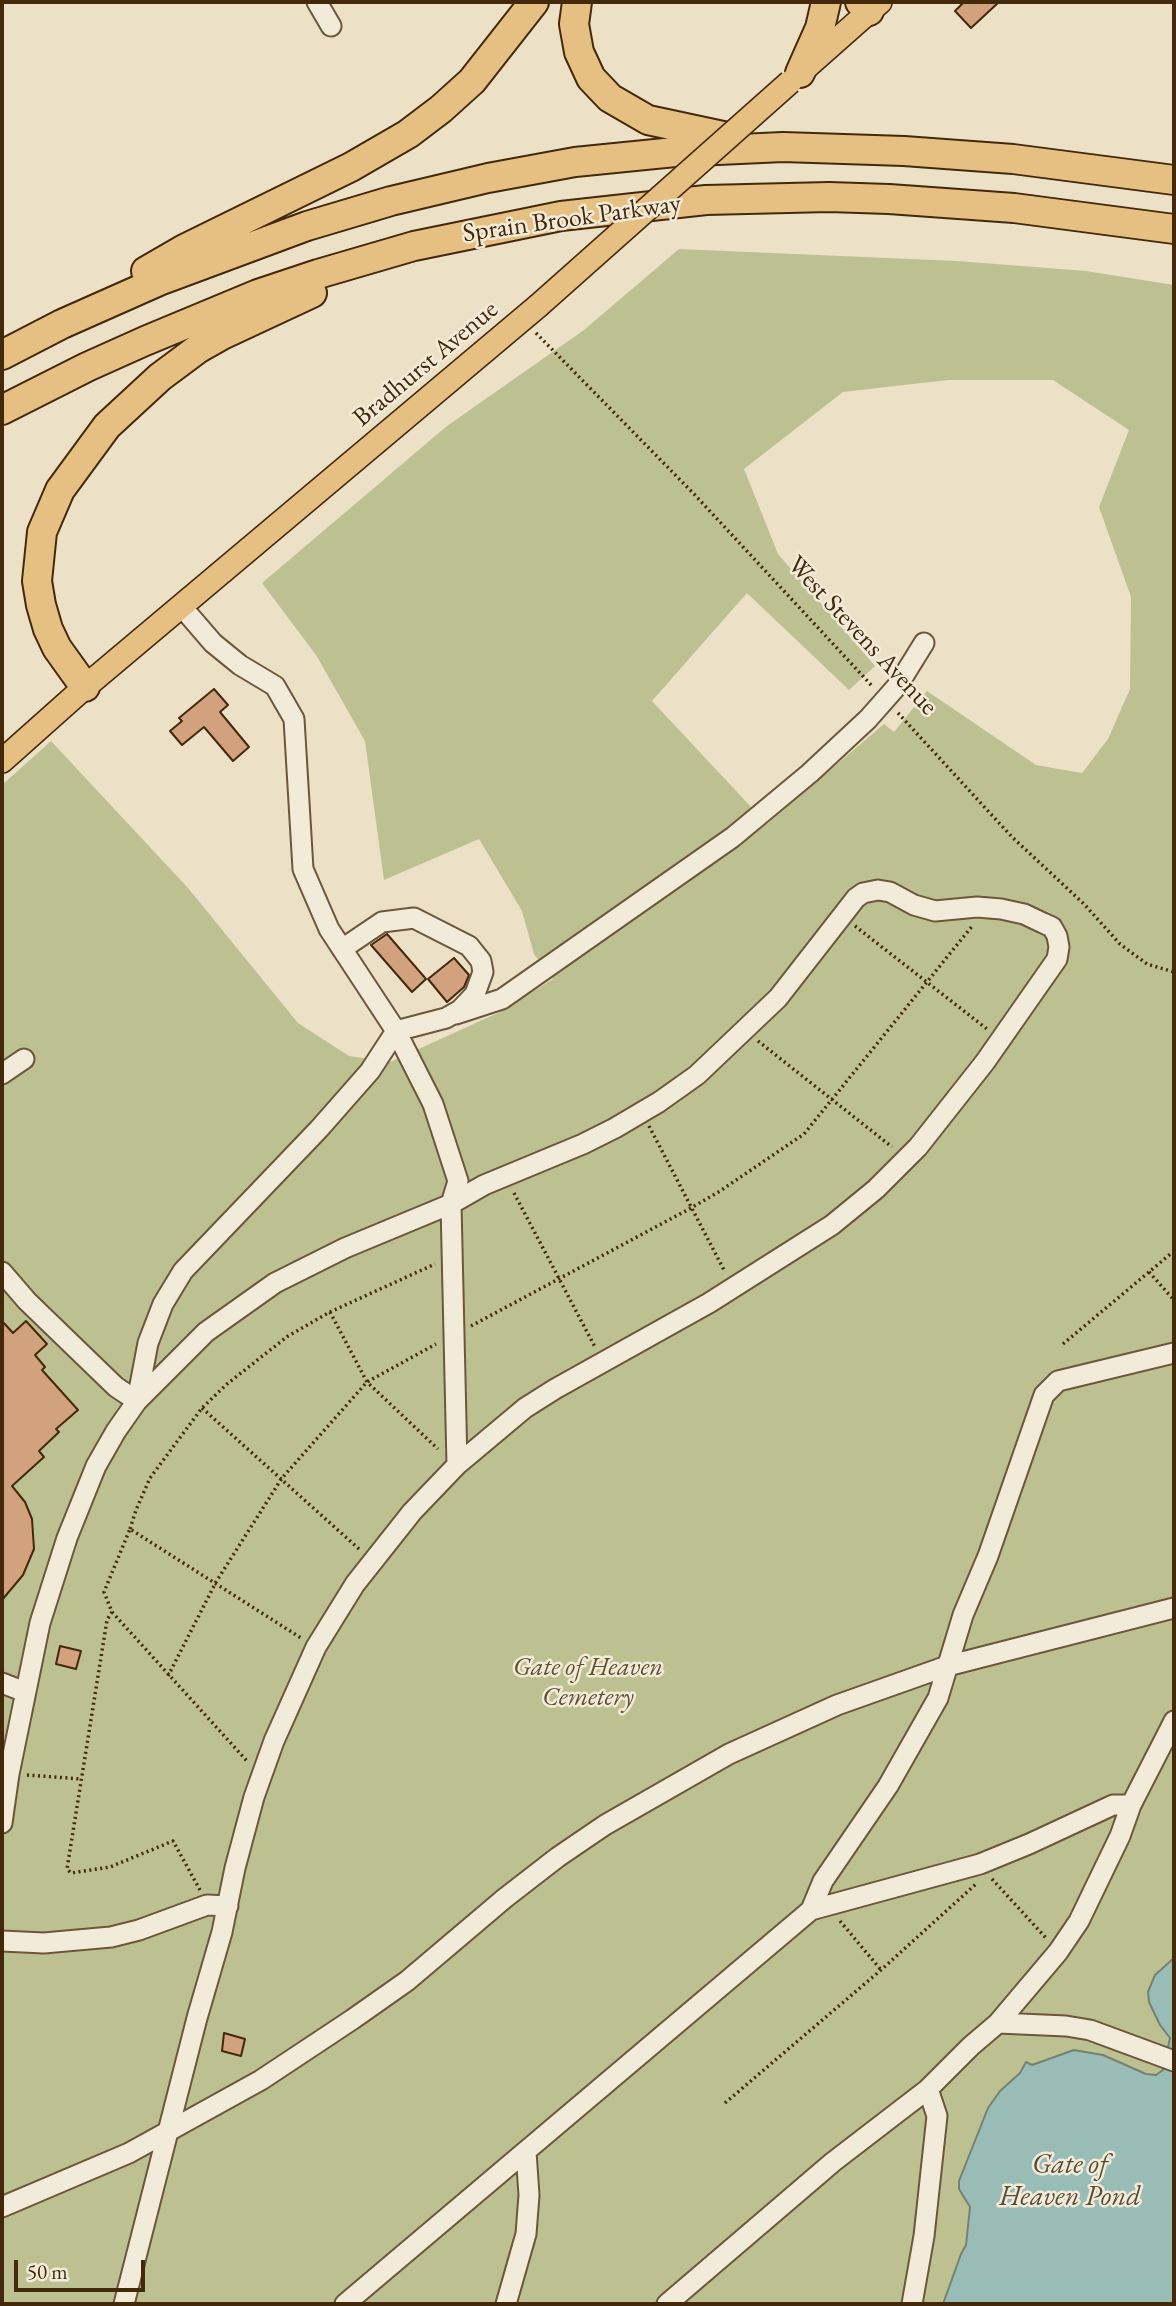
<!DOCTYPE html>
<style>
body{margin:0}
#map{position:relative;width:1176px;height:2306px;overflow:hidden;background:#ece0c6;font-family:"EB Garamond",serif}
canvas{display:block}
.frame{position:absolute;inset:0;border:4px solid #43280a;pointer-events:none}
.scale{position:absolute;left:14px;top:2260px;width:131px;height:32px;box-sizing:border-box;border:4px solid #43280a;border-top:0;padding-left:9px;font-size:21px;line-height:24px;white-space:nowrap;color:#43280a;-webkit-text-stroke:5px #f3ebda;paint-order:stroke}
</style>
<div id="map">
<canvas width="1176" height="2306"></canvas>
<div class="frame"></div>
<div class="scale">50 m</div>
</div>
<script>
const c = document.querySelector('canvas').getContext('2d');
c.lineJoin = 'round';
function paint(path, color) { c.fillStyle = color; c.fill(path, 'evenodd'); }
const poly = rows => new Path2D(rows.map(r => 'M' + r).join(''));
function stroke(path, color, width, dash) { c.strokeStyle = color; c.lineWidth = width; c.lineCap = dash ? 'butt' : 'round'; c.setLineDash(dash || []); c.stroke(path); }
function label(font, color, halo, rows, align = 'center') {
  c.font = font + ' "EB Garamond",serif'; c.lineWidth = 5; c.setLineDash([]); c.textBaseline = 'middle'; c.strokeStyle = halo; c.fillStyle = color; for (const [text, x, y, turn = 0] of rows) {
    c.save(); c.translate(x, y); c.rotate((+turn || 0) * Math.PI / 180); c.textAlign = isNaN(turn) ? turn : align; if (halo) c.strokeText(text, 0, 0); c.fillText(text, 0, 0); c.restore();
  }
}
paint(poly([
 [679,249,957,261,1086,271,1174,285,1174,2304,2,2304,2,785,51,741,188,888,298,1023,349,1056,390,1062,500,1012,553,979,534,954,522,911,479,839,384,880,365,741,316,655,262,583,447,426,584,330],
 [948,380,1053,380,1129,430,1099,507,1131,597,1130,689,1108,739,1082,773,1036,765,927,691,894,732,884,724,767,824,652,701,747,593,849,690,875,666,778,554,744,469,843,392]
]), '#bdc192');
const water = poly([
 [1174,1958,1174,2304,943,2304,961,2254,966,2245,970,2207,959,2189,959,2181,988,2108,1000,2091,1020,2073,1026,2062,1032,2065,1074,2050,1103,2055,1146,2074,1156,2075,1163,2070,1170,2038,1160,2025,1149,2002,1148,1992,1155,1975,1174,1958]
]);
paint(water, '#99bdb6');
stroke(water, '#778171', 2);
const building = poly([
 [964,2,999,2,971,28,955,11,964,2],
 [214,689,228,705,220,712,249,747,233,761,204,727,182,745,170,731,182,721,179,718,214,689],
 [387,934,426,979,412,992,371,945,387,934],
 [454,958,469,975,464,987,447,1002,428,979,454,958],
 [2,1321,13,1333,26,1321,47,1344,35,1355,45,1367,42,1370,78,1410,56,1429,59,1432,39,1451,44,1457,12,1486,25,1502,32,1519,34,1549,23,1575,2,1600,2,1321],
 [60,1646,81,1651,76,1669,56,1664,60,1646],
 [224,2033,245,2039,241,2056,222,2051,224,2033]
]);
paint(building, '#d2a27e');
stroke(building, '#43280a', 2);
const minor = poly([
 [317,2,331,26],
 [182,607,213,643,240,665,275,686,294,719,303,869,329,929,396,1031,433,1104,458,1181,451,1204],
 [456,1014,502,999,733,837,810,773,868,719,898,685,924,643],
 [2,1074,24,1059],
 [2,1272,27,1301,88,1360,116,1387,137,1401,148,1343,163,1304,183,1271,319,1129,370,1071,396,1031,446,1018,460,1010,475,994,483,972,481,961,469,946,414,918,382,922,342,949],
 [2,1683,25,1692],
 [2,1823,9,1774,40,1623,67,1538,96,1466,116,1431,137,1401,206,1332,275,1283,345,1248,451,1204,457,1465],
 [811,1910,980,1864,1029,1844,1113,1805,1131,1805],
 [2,1941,44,1943,111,1937,139,1930,207,1905,228,1906],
 [998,2023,1066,2026,1090,2030,1174,2061],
 [2,2207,129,2153,261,2080,353,2019,407,1981,505,1898,558,1857,605,1825,729,1754,837,1705,947,1666,1174,1608],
 [124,2304,197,2018,222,1932,235,1868,254,1797,274,1741,316,1647,355,1584,412,1512,457,1465,525,1408,555,1389,709,1303,832,1225,876,1189,918,1147,985,1062,1057,959,1059,947,1057,936,1052,927,1043,923,1024,914,1001,909,977,907,935,911,914,905,890,892,878,890,863,893,856,898,778,998,697,1075,659,1102,615,1128,583,1144,484,1185,451,1204],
 [345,2304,811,1910,823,1881,888,1786,938,1698,963,1615,988,1556,1044,1395,1058,1381,1174,1353],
 [506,2304,526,2234,529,2195,526,2152],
 [667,2304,833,2162,928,2089,971,2046,998,2023,1058,1952,1079,1921,1120,1836,1131,1805,1174,1721],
 [912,2304,924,2236,937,2116,928,2089]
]);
const major = poly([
 [802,71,880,2],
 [2,761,85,687,538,306]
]);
const highway = poly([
 [577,2,574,24,579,52,591,78,610,98,648,120,732,138],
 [860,2,869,11],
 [800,73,820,28,826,2],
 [146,271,184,249,351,167,408,134,441,109,472,81,534,2],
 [2,355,62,324,159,281,307,226,391,201,488,178,575,162,675,152,783,147,904,151,1013,159,1174,180],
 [2,410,87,367,145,341,258,294,318,274,414,246,561,216,706,200,829,197,889,199,1014,208,1174,229],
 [85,687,57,648,48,629,41,605,37,581,42,532,60,490,107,426,160,377,199,348,222,335,312,293]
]);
stroke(minor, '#6d5639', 23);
stroke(major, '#43280a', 26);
stroke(highway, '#43280a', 32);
stroke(poly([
 [536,333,694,494,873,687],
 [898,713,1012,837,1084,904,1120,944,1147,964,1174,972],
 [855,926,987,1029],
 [758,1041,892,1147],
 [649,1126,725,1272],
 [514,1193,595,1347],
 [1149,1272,1174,1300],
 [330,1312,367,1382,438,1449],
 [471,1326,691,1208,720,1191,804,1134,973,925],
 [1063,1344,1174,1251],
 [202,1408,359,1549],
 [130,1529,136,1510,150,1478,202,1408,227,1384,288,1336,330,1312,435,1264],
 [112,1612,247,1761],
 [168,1676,216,1582,282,1478,367,1382,436,1344],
 [27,1775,81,1779],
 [992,1879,1046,1938],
 [200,1890,173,1841,110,1867,71,1873,67,1869,107,1620,112,1612,104,1592,130,1529,301,1638],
 [840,1921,881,1970],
 [725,2103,881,1970,976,1884]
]), '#43280a', 3.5, [2, 3.5]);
stroke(minor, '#f3ebda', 19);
stroke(major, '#e6c083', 23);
stroke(highway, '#e6c083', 28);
const majorBridge = poly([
 [538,306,790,82]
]);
stroke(majorBridge, '#43280a', 26, []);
stroke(majorBridge, '#e6c083', 23);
label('26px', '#43280a', '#f3ebda', [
 ["Sprain Brook Parkway",572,219,-8],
 ["Bradhurst Avenue",426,364,-40],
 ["West Stevens Avenue",862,636,47]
]);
label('italic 26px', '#624e2c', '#f3ebda', [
 ["Gate of Heaven",588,1668],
 ["Cemetery",588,1698]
]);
label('italic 28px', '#584d35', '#f3ebda', [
 ["Gate of",1070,2165],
 ["Heaven Pond",1070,2197]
]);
</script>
